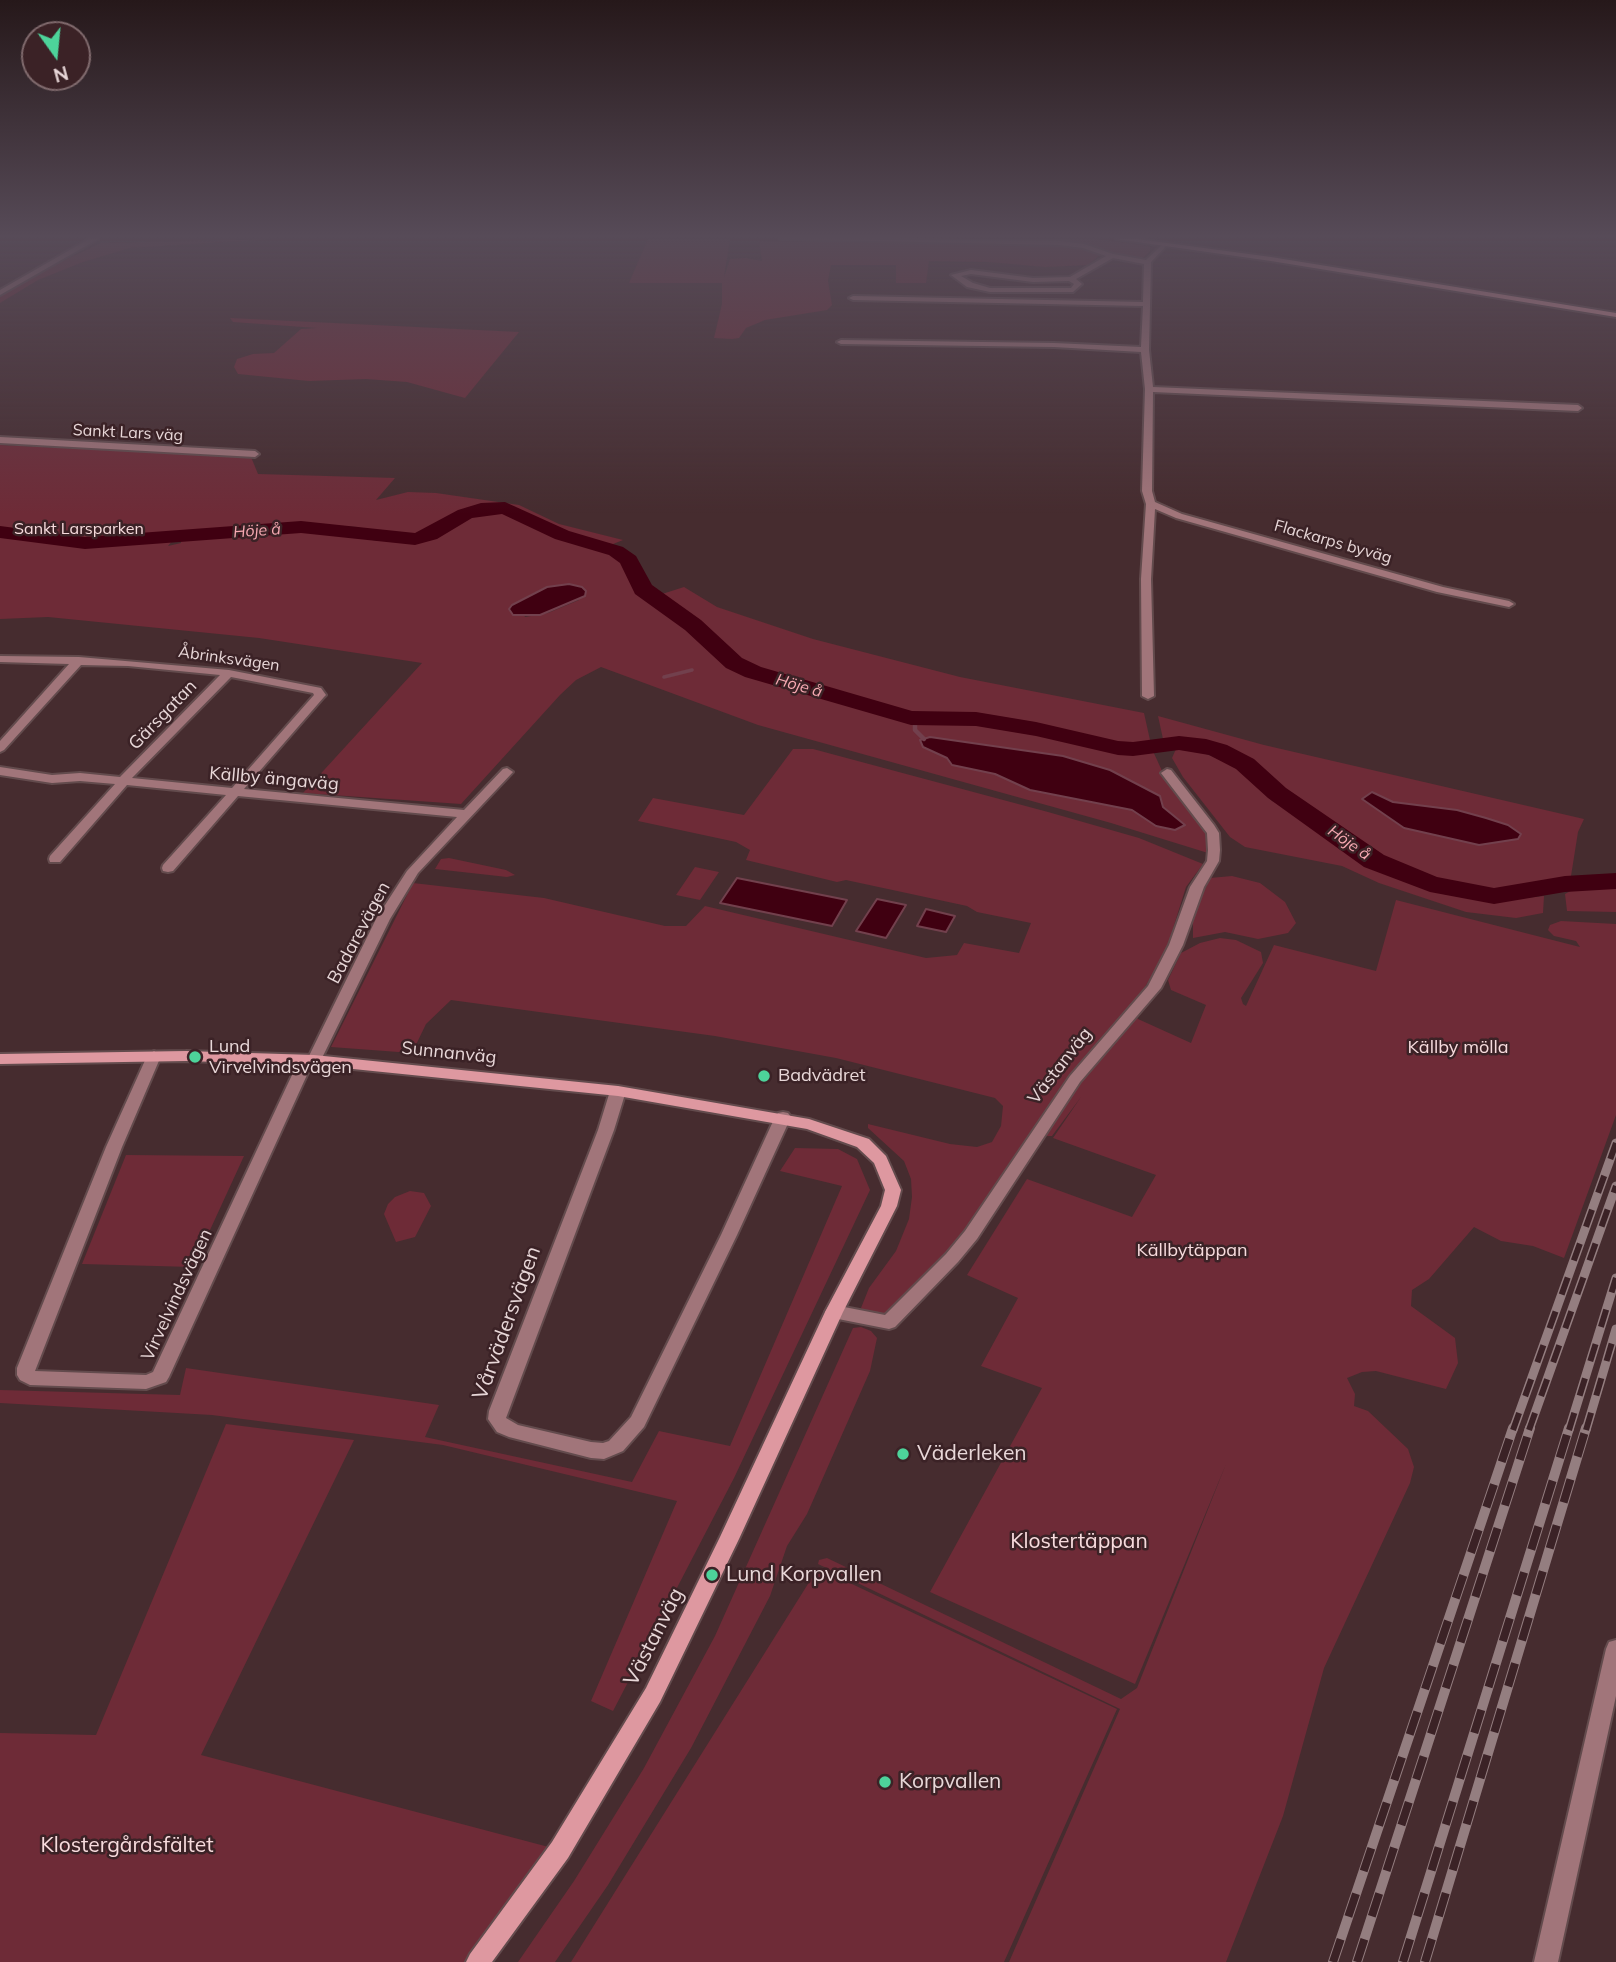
<!DOCTYPE html>
<meta charset="utf-8">
<style>
body{margin:0}
#map{position:relative;width:1616px;height:1962px;overflow:hidden;background:#462c2f;font-family:Mulish,sans-serif}
canvas{display:block}
.north{position:absolute;left:21px;top:21px;width:70px;height:70px;box-sizing:border-box;background:#3b2226;border:2px solid #806a6d;border-radius:50%;rotate:165deg;font-size:19px;font-weight:700;line-height:28px;text-align:center;color:#e8d7d8}
.north::after{content:'';display:block;margin:auto;width:24px;height:32px;background:#4dd39a;clip-path:polygon(50% 0,100% 100%,50% 72%,0 100%)}
</style>
<div id="map">
<canvas width="1616" height="1962"></canvas>
<div class="north">N</div>
</div>
<script>
const c = document.querySelector('canvas').getContext('2d');
c.lineJoin = 'round';
function paint(path, color) { c.fillStyle = color; c.fill(path, 'evenodd'); }
const poly = rows => new Path2D(rows.map(r => 'M' + r).join(''));
function stroke(path, color, width, dash) { c.strokeStyle = color; c.lineWidth = width; c.lineCap = dash ? 'butt' : 'round'; c.setLineDash(dash || []); c.stroke(path); }
function label(font, color, halo, rows, align = 'center') {
  c.font = font + ' Mulish,sans-serif'; c.lineWidth = 5; c.setLineDash([]); c.textBaseline = 'middle'; c.strokeStyle = halo; c.fillStyle = color; for (const [text, x, y, turn = 0] of rows) {
    c.save(); c.translate(x, y); c.rotate((+turn || 0) * Math.PI / 180); c.textAlign = isNaN(turn) ? turn : align; if (halo) c.strokeText(text, 0, 0); c.fillText(text, 0, 0); c.restore();
  }
}
paint(poly([
 [274,239,130,248,83,262,38,280,0,303,0,296,37,273,101,243],
 [648,239,730,239,724,277,730,259,746,258,762,261,759,241,1058,245,1077,247,1100,255,1088,265,1045,267,988,262,929,261,926,283,896,283,896,265,831,265,828,281,832,305,827,310,765,320,746,328,739,338,732,339,714,338,722,304,722,283,629,283],
 [947,239,1095,239,1143,245,1150,247,1150,251,1143,258,1137,259,1074,242],
 [230,318,519,332,465,398,407,382,366,379,309,381,238,374,234,367,237,359,253,354,274,353,301,329,317,328,233,322],
 [0,445,251,457,258,474,395,478,376,500,408,492,436,493,519,505,559,524,623,540,613,544,596,543,577,537,508,506,495,504,460,510,427,532,410,534,380,534,358,527,305,524,177,535,168,546,181,543,181,538,301,531,333,532,378,541,419,541,435,537,468,515,483,511,502,511,557,537,611,553,624,560,627,571,638,590,659,595,684,587,717,607,813,639,960,677,1144,713,1152,749,1163,773,1209,831,1208,853,1111,823,758,725,601,667,576,680,560,695,461,804,303,793,422,663,259,638,48,617,0,619],
 [569,584,579,600,548,613,525,617,517,602,546,587],
 [930,737,1063,756,1110,770,1185,825,1156,826,1132,810,1030,790,995,774,952,765],
 [1158,716,1264,745,1584,819,1578,832,1571,876,1520,888,1474,889,1421,876,1370,849,1295,798,1259,766,1237,753,1195,739,1163,739],
 [1372,792,1393,802,1457,810,1486,818,1508,825,1521,835,1479,845,1404,828,1392,819],
 [793,749,813,749,1048,812,1139,838,1203,864,1186,887,1165,954,1132,1008,1138,1019,1191,1043,1206,1005,1171,990,1168,980,1181,953,1200,943,1220,938,1236,940,1261,952,1263,963,1241,998,1243,1004,1246,1006,1274,945,1376,971,1396,900,1580,947,1576,941,1554,936,1548,930,1550,925,1561,921,1616,924,1616,1115,1564,1258,1533,1246,1501,1241,1474,1227,1429,1279,1412,1290,1411,1306,1455,1338,1458,1363,1446,1389,1376,1371,1362,1372,1347,1378,1355,1394,1354,1406,1368,1411,1408,1449,1414,1467,1410,1483,1324,1668,1283,1816,1226,1962,1009,1962,1120,1709,818,1564,819,1560,827,1558,1121,1699,1137,1688,1226,1464,1135,1684,930,1592,1042,1388,981,1366,1018,1298,967,1275,1027,1179,1132,1217,1156,1175,1053,1138,1081,1097,1052,1136,1045,1136,1046,1128,1076,1070,961,1239,890,1312,880,1315,868,1314,861,1308,869,1288,896,1251,909,1219,912,1197,911,1179,904,1161,868,1128,868,1124,950,1144,977,1147,992,1142,1001,1126,1003,1106,995,1098,836,1058,715,1036,451,1000,426,1024,412,1053,331,1047,413,883,544,898,665,926,686,926,705,906,926,958,957,955,964,943,1019,953,1031,923,977,912,967,906,846,880,837,882,746,860,750,850,736,842,638,821,653,798,744,815],
 [1176,749,1196,750,1231,764,1245,773,1272,801,1309,819,1372,864,1397,878,1444,894,1466,898,1516,899,1544,896,1543,913,1516,918,1466,912,1379,883,1342,866,1245,847,1230,837,1183,777,1172,758],
 [449,858,506,870,515,875,507,877,435,869,441,859],
 [695,867,719,872,700,900,676,895],
 [1232,876,1260,883,1285,902,1296,923,1288,933,1258,939,1225,932,1193,938,1193,917,1210,878],
 [1616,887,1616,912,1567,911,1565,894,1576,888],
 [795,1148,838,1149,857,1159,870,1190,734,1478,613,1711,591,1701,677,1501,443,1445,212,1415,0,1403,0,1390,180,1395,186,1368,439,1405,425,1437,632,1482,659,1431,730,1446,842,1186,780,1171],
 [126,1155,244,1156,193,1267,82,1264],
 [410,1191,424,1193,431,1206,415,1237,396,1242,384,1214,388,1204,395,1197],
 [861,1327,871,1331,877,1338,870,1371,807,1514,787,1546,770,1596,691,1748,608,1885,555,1962,518,1962,574,1881,644,1768,715,1636,853,1328],
 [226,1424,354,1440,201,1755,560,1850,474,1962,0,1962,0,1733,96,1735],
 [818,1568,1117,1709,1004,1962,571,1962]
]), '#6e2b37');
const water = poly([
 [569,584,582,587,586,591,585,596,540,615,513,615,509,609,512,605,547,587,569,584],
 [930,737,1063,756,1110,770,1160,796,1163,807,1185,825,1175,830,1156,826,1132,810,1030,790,995,774,952,765,947,758,923,747,920,740,930,737],
 [1372,792,1393,802,1457,810,1486,818,1508,825,1521,834,1518,839,1479,845,1404,828,1362,799,1372,792],
 [737,878,847,900,832,926,720,903,737,878],
 [877,899,906,905,886,938,856,931,877,899],
 [926,909,955,916,946,932,917,926,926,909]
]);
paint(water, '#400011');
stroke(water, '#72404d', 2);
stroke(poly([
 [664,677,692,670]
]), '#72404d', 3.5);
stroke(poly([
 [915,718,915,730,924,739]
]), '#72404d', 4.5);
paint(poly([
 [505,502,569,531,623,547,636,556,652,585,701,620,742,658,761,667,912,711,976,712,1036,722,1118,741,1133,742,1179,736,1206,739,1227,745,1254,759,1286,788,1384,855,1437,877,1494,888,1565,876,1616,873,1616,889,1565,892,1494,904,1430,892,1364,867,1268,798,1236,769,1209,755,1179,750,1133,756,1118,755,1036,736,976,726,911,725,745,677,726,668,685,630,635,594,620,563,609,555,555,539,502,514,472,518,437,539,415,545,301,533,85,549,0,538,0,526,85,537,301,521,415,533,458,510,481,503,505,502]
]), '#400011');
const street = poly([
 [89,239,98,239,0,295,0,290,89,239],
 [780,239,1060,241,1084,244,1113,254,1146,260,1164,243,1167,245,1151,262,1149,350,1153,387,1578,405,1582,408,1578,411,1153,392,1152,491,1155,502,1182,514,1443,587,1509,601,1514,604,1509,607,1437,592,1176,518,1155,509,1151,579,1154,696,1148,699,1142,696,1141,579,1146,504,1142,491,1145,389,1141,352,1054,347,841,344,837,342,841,340,1054,343,1141,347,1143,306,853,300,849,298,853,296,1143,302,1144,264,1113,258,1076,279,1082,284,1073,292,990,292,967,287,951,275,971,270,1033,278,1070,277,1106,256,1083,248,1060,245,780,239],
 [971,274,1033,282,1069,281,1074,284,1071,288,990,288,973,283,961,276,971,274],
 [0,437,255,451,259,454,255,457,0,443,0,437],
 [0,656,79,657,229,670,321,688,326,695,324,697,244,789,464,810,503,769,507,768,513,772,418,873,390,919,321,1060,319,1063,312,1064,169,1377,166,1382,146,1389,30,1385,20,1380,17,1375,17,1368,106,1147,147,1056,154,1051,161,1056,122,1147,35,1371,146,1375,153,1372,299,1060,301,1057,309,1056,376,919,407,871,457,817,238,796,173,871,168,872,163,871,162,868,163,865,226,795,127,785,60,862,50,862,49,859,50,856,115,784,80,781,52,783,0,775,0,767,52,775,80,773,120,777,220,675,128,666,81,665,4,750,0,752,0,741,69,664,0,662,0,656],
 [231,677,313,693,314,695,232,788,132,778,231,677],
 [1167,769,1171,770,1214,825,1219,833,1220,850,1219,861,1204,887,1183,945,1161,988,1080,1082,977,1239,958,1262,895,1327,889,1329,828,1317,825,1312,828,1307,834,1305,885,1315,946,1254,965,1231,1070,1076,1148,986,1169,945,1190,887,1207,861,1208,850,1207,833,1161,773,1167,769],
 [618,1086,626,1091,614,1130,506,1418,518,1425,591,1442,603,1443,609,1441,631,1417,721,1235,775,1117,778,1113,783,1112,788,1113,791,1117,737,1235,644,1427,623,1451,604,1459,591,1458,509,1437,497,1432,488,1419,489,1411,598,1130,610,1091,618,1086],
 [1616,1640,1616,1696,1558,1962,1534,1962,1606,1649,1609,1642,1616,1640]
]);
const secondary = poly([
 [1116,239,1137,239,1271,257,1616,313,1616,317,1271,261,1116,239],
 [186,1051,314,1055,618,1086,809,1119,869,1139,886,1156,901,1190,897,1206,843,1312,739,1539,660,1702,568,1858,492,1962,466,1962,470,1954,552,1842,646,1688,720,1537,825,1312,881,1206,885,1190,874,1163,857,1147,807,1129,618,1096,314,1065,186,1061,0,1064,0,1054,186,1051]
]);
stroke(street, '#634b4d', 4);
stroke(secondary, '#634b4d', 4);
paint(street, '#a1757a');
paint(secondary, '#de98a0');
const railFar1 = poly([
 [1513,1430,1616,1143],
 [1529,1430,1616,1186],
 [1569,1430,1616,1278],
 [1586,1430,1616,1329]
]);
const rail = poly([
 [1333,1962,1513,1428],
 [1357,1962,1530,1428],
 [1403,1962,1569,1428],
 [1425,1962,1586,1428]
]);
stroke(railFar1, '#947e80', 9);
stroke(rail, '#947e80', 10);
stroke(railFar1, '#3b2226', 6, [18]);
stroke(rail, '#3b2226', 8, [24]);
const sky = c.createLinearGradient(0, 0, 0, 514);
sky.addColorStop(0, '#26181a');
sky.addColorStop(0.46, '#574b58');
sky.addColorStop(1, '#574b5800');
c.fillStyle = sky;
c.fillRect(0, 0, 1616, 514);
for (const [x, y, r, color] of [
 [195,1057,7,"#4dd39a"],
 [764,1076,7,"#4dd39a"],
 [903,1454,7,"#4dd39a"],
 [712,1575,7,"#4dd39a"],
 [885,1782,7,"#4dd39a"]
]) { const dot = new Path2D(); dot.arc(x, y, r, 0, 2 * Math.PI); c.fillStyle = color; c.fill(dot); stroke(dot, '#3b2226', 2.5); }
label('16px', '#e8d7d8', '#3b2226', [
 ["Sankt Lars väg",128,433,3],
 ["Flackarps byväg",1333,542,16],
 ["Åbrinksvägen",229,659,8]
]);
label('16px', '#f7dbdd', '#3b2226', [
 ["Sankt Larsparken",79,529]
]);
label('italic 16px', '#f7a9b2', '#3b2226', [
 ["Höje å",257,531,-4],
 ["Höje å",799,686,16],
 ["Höje å",1349,843,35]
]);
label('18px', '#e8d7d8', '#3b2226', [
 ["Gärsgatan",163,715,-46],
 ["Källby ängaväg",274,779,5],
 ["Badarevägen",359,933,-62],
 ["Sunnanväg",449,1053,6],
 ["Västanväg",1060,1066,-52],
 ["Virvelvindsvägen",177,1295,-65]
]);
label('18px', '#e8d7d8', '#3b2226', [
 ["Lund",209,1047],
 ["Virvelvindsvägen",209,1068],
 ["Badvädret",778,1076]
], 'left');
label('18px', '#f7dbdd', '#3b2226', [
 ["Källby mölla",1458,1048],
 ["Källbytäppan",1192,1251]
]);
label('21px', '#e8d7d8', '#3b2226', [
 ["Vårvädersvägen",507,1323,-70],
 ["Västanväg",654,1637,-63]
]);
label('21px', '#e8d7d8', '#3b2226', [
 ["Väderleken",917,1454],
 ["Lund Korpvallen",726,1575],
 ["Korpvallen",899,1782]
], 'left');
label('21px', '#f7dbdd', '#3b2226', [
 ["Klostertäppan",1079,1542],
 ["Klostergårdsfältet",127,1846]
]);
</script>
